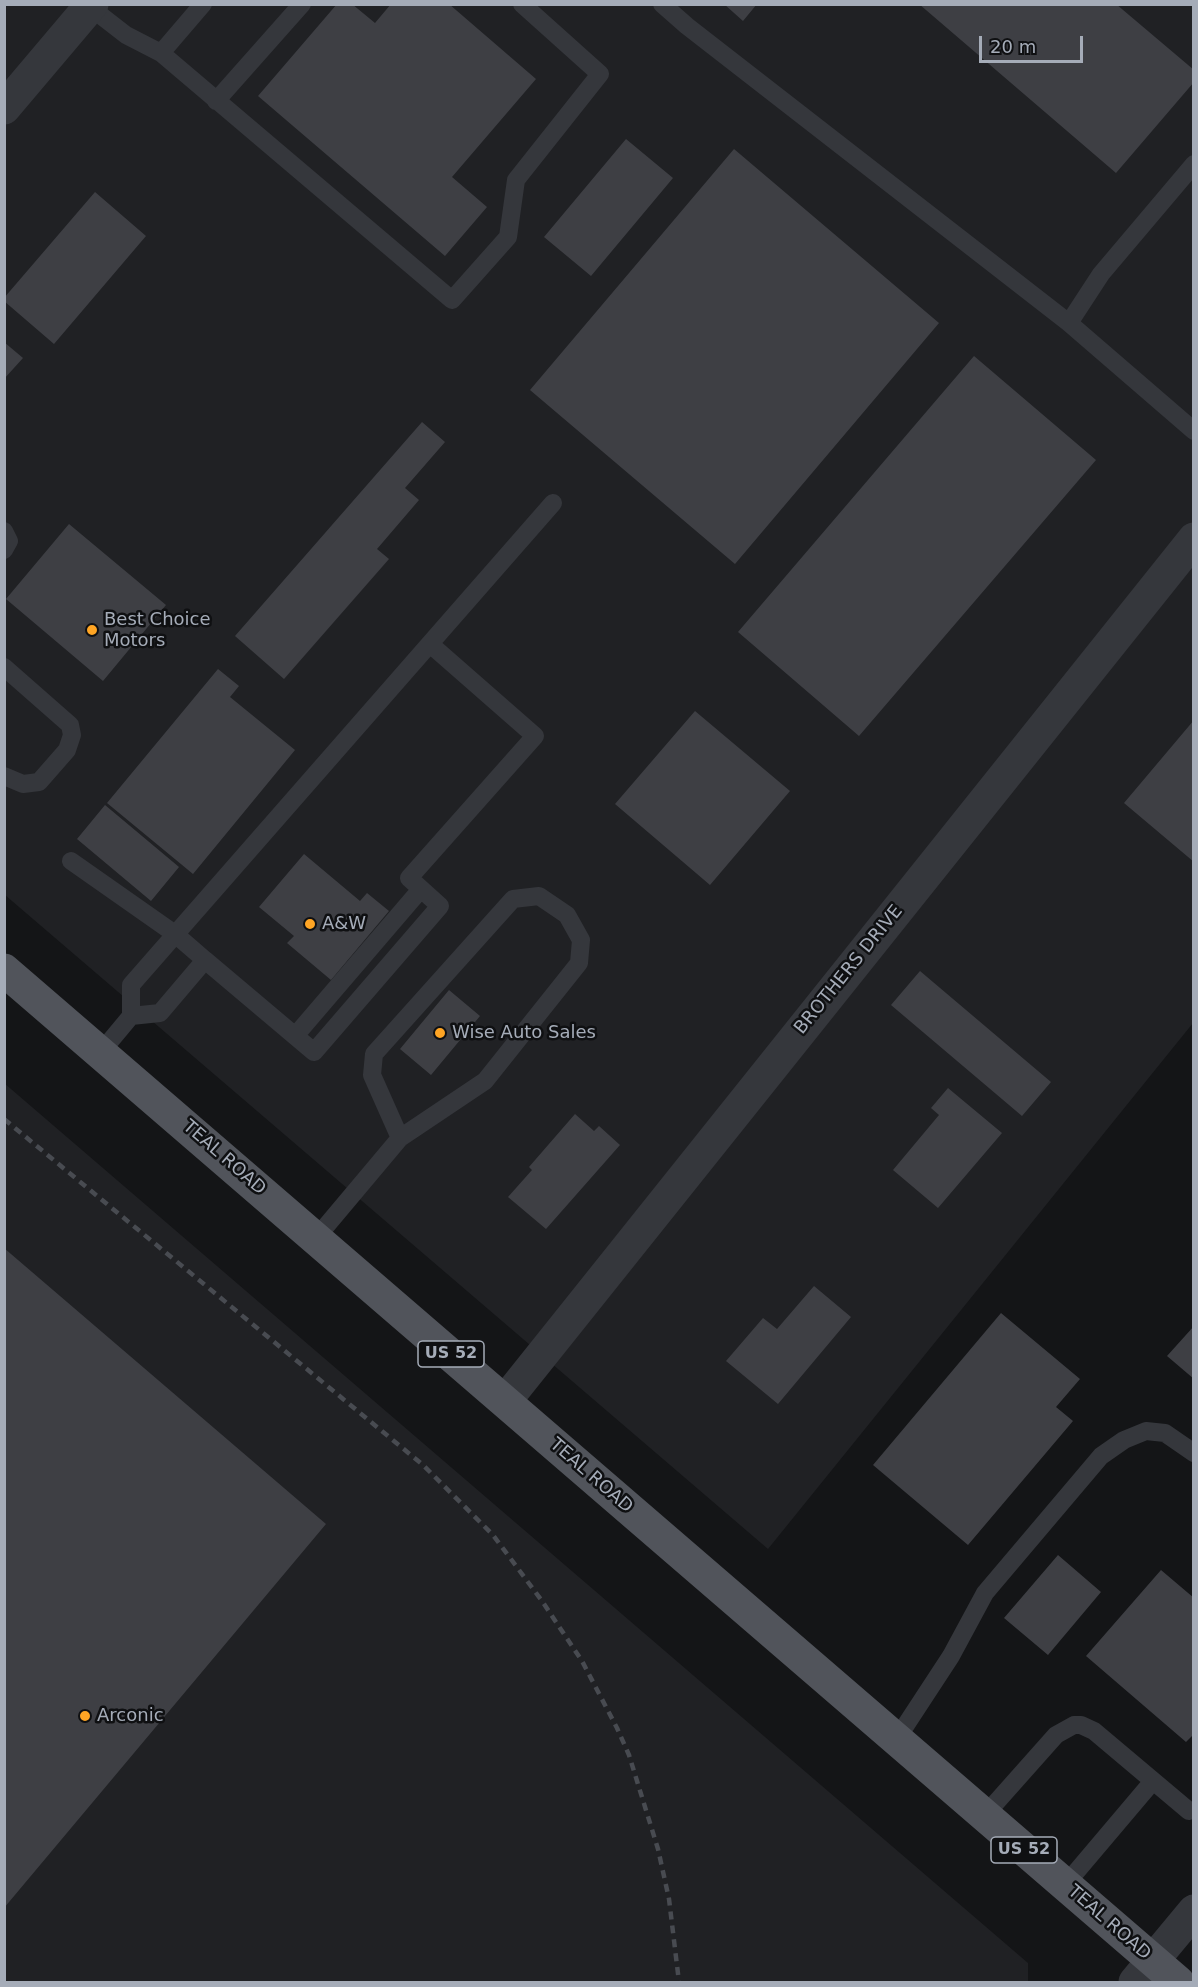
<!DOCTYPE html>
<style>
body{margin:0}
#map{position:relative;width:1198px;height:1987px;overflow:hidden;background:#141517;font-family:"DejaVu Sans",sans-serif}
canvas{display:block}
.frame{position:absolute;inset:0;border:6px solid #a5acb8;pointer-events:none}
.scale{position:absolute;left:979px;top:36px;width:104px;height:27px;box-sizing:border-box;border:3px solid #a5acb8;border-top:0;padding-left:8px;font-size:18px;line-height:21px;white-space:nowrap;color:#a5acb8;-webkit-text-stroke:4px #0f1012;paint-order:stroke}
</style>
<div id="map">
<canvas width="1198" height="1987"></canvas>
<div class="frame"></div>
<div class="scale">20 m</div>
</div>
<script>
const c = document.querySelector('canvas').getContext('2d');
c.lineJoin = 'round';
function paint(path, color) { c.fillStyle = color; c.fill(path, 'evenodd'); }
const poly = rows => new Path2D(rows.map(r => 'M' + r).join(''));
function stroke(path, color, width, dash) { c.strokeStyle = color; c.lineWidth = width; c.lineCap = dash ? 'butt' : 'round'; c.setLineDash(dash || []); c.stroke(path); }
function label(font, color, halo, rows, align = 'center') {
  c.font = font + ' "DejaVu Sans",sans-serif'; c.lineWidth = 5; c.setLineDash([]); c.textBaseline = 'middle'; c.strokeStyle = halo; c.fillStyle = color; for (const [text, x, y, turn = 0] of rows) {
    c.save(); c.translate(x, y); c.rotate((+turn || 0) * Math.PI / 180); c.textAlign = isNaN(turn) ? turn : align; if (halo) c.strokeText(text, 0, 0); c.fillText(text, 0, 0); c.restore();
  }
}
paint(poly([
 [5,5,1193,5,1193,1023,768,1549,5,895],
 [4,1083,1028,1963,1028,1982,5,1982]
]), '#202124');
paint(poly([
 [337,4,352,4,375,23,391,4,449,4,536,79,452,177,487,207,445,256,258,96],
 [724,4,757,4,743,21],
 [919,4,1116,4,1194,70,1194,82,1116,173],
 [626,139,673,178,591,276,544,237],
 [734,149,939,323,735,564,530,390],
 [95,192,146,236,54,344,4,301,4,298],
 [4,342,23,358,4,379],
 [974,356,1096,460,859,736,738,632],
 [422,422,445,442,405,488,419,500,377,549,389,559,284,679,235,636],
 [69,524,166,605,103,681,6,599],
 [218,669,239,686,230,697,295,750,193,874,107,803],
 [695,711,790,791,710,885,615,804],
 [1194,720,1194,862,1124,803],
 [105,805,179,867,151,901,77,839],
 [304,854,360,901,367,893,389,911,331,980,287,943,294,936,259,907],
 [920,971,1051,1082,1022,1116,891,1005],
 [449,990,480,1016,431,1075,400,1049],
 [948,1088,1002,1133,938,1208,893,1170,939,1115,931,1108],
 [575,1114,594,1131,599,1126,620,1145,546,1229,508,1197,532,1170,529,1167],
 [4,1248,326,1524,4,1908],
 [814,1286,851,1317,778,1404,726,1361,763,1318,777,1329],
 [1001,1313,1080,1379,1056,1407,1073,1421,968,1545,873,1465],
 [1194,1326,1194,1379,1167,1356],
 [1058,1555,1101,1592,1048,1655,1004,1618],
 [1161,1570,1194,1598,1194,1734,1186,1742,1086,1656]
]), '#3e3f44');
stroke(poly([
 [86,4,126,35,161,53,452,300,508,237,516,180,600,74,522,4],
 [662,4,687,26,1069,323,1194,431],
 [161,53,203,4],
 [216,101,302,4],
 [1069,323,1101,274,1194,164],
 [4,531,9,541,4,550],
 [4,667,70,725,72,735,67,750,39,782,23,784,4,776],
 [71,861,175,934,205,960],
 [131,1016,160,1013,205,960,314,1052,440,906,409,878,535,736,430,644],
 [295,1036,421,889],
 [101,1052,131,1016,131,985,553,503],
 [316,1238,400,1138,485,1081,579,963,581,940,567,915,539,896,513,899,374,1054,372,1075,400,1138],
 [896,1740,951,1656,985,1593,1101,1456,1124,1440,1146,1431,1165,1433,1194,1453],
 [984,1816,1056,1735,1074,1725,1081,1725,1094,1731,1189,1811],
 [1065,1885,1153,1781]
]), '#35373c', 18);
stroke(poly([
 [4,108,92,4],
 [505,1401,1194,539],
 [1135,1982,1194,1911]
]), '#35373c', 33);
stroke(poly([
 [4,970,1178,1982]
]), '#51545b', 33);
stroke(poly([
 [4,1119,423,1465,493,1535,542,1601,582,1661,617,1728,629,1755,658,1849,669,1899,679,1982]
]), '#484b51', 4.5, [8, 6]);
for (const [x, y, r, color] of [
 [92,630,6,"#ffa524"],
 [310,924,6,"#ffa524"],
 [440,1033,6,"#ffa524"],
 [85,1716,6,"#ffa524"]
]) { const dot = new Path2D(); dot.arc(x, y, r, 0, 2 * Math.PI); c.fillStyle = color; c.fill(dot); stroke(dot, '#0f1012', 2); }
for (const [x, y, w] of [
 [451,1354,66],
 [1024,1850,66]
]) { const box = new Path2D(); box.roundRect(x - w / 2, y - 13, w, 26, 4.5); c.fillStyle = '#0f1012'; c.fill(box); stroke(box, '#a5acb8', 1.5); }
label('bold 16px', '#a5acb8', null, [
 ["US 52",451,1354],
 ["US 52",1024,1850]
]);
label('18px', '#a5acb8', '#0f1012', [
 ["Best Choice",104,620],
 ["Motors",104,641],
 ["A&W",322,924],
 ["Wise Auto Sales",452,1033],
 ["Arconic",97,1716]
], 'left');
label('18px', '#a5acb8', '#0f1012', [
 ["BROTHERS DRIVE",849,970,-51],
 ["TEAL ROAD",224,1158,41],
 ["TEAL ROAD",591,1476,41],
 ["TEAL ROAD",1109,1923,41]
]);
</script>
